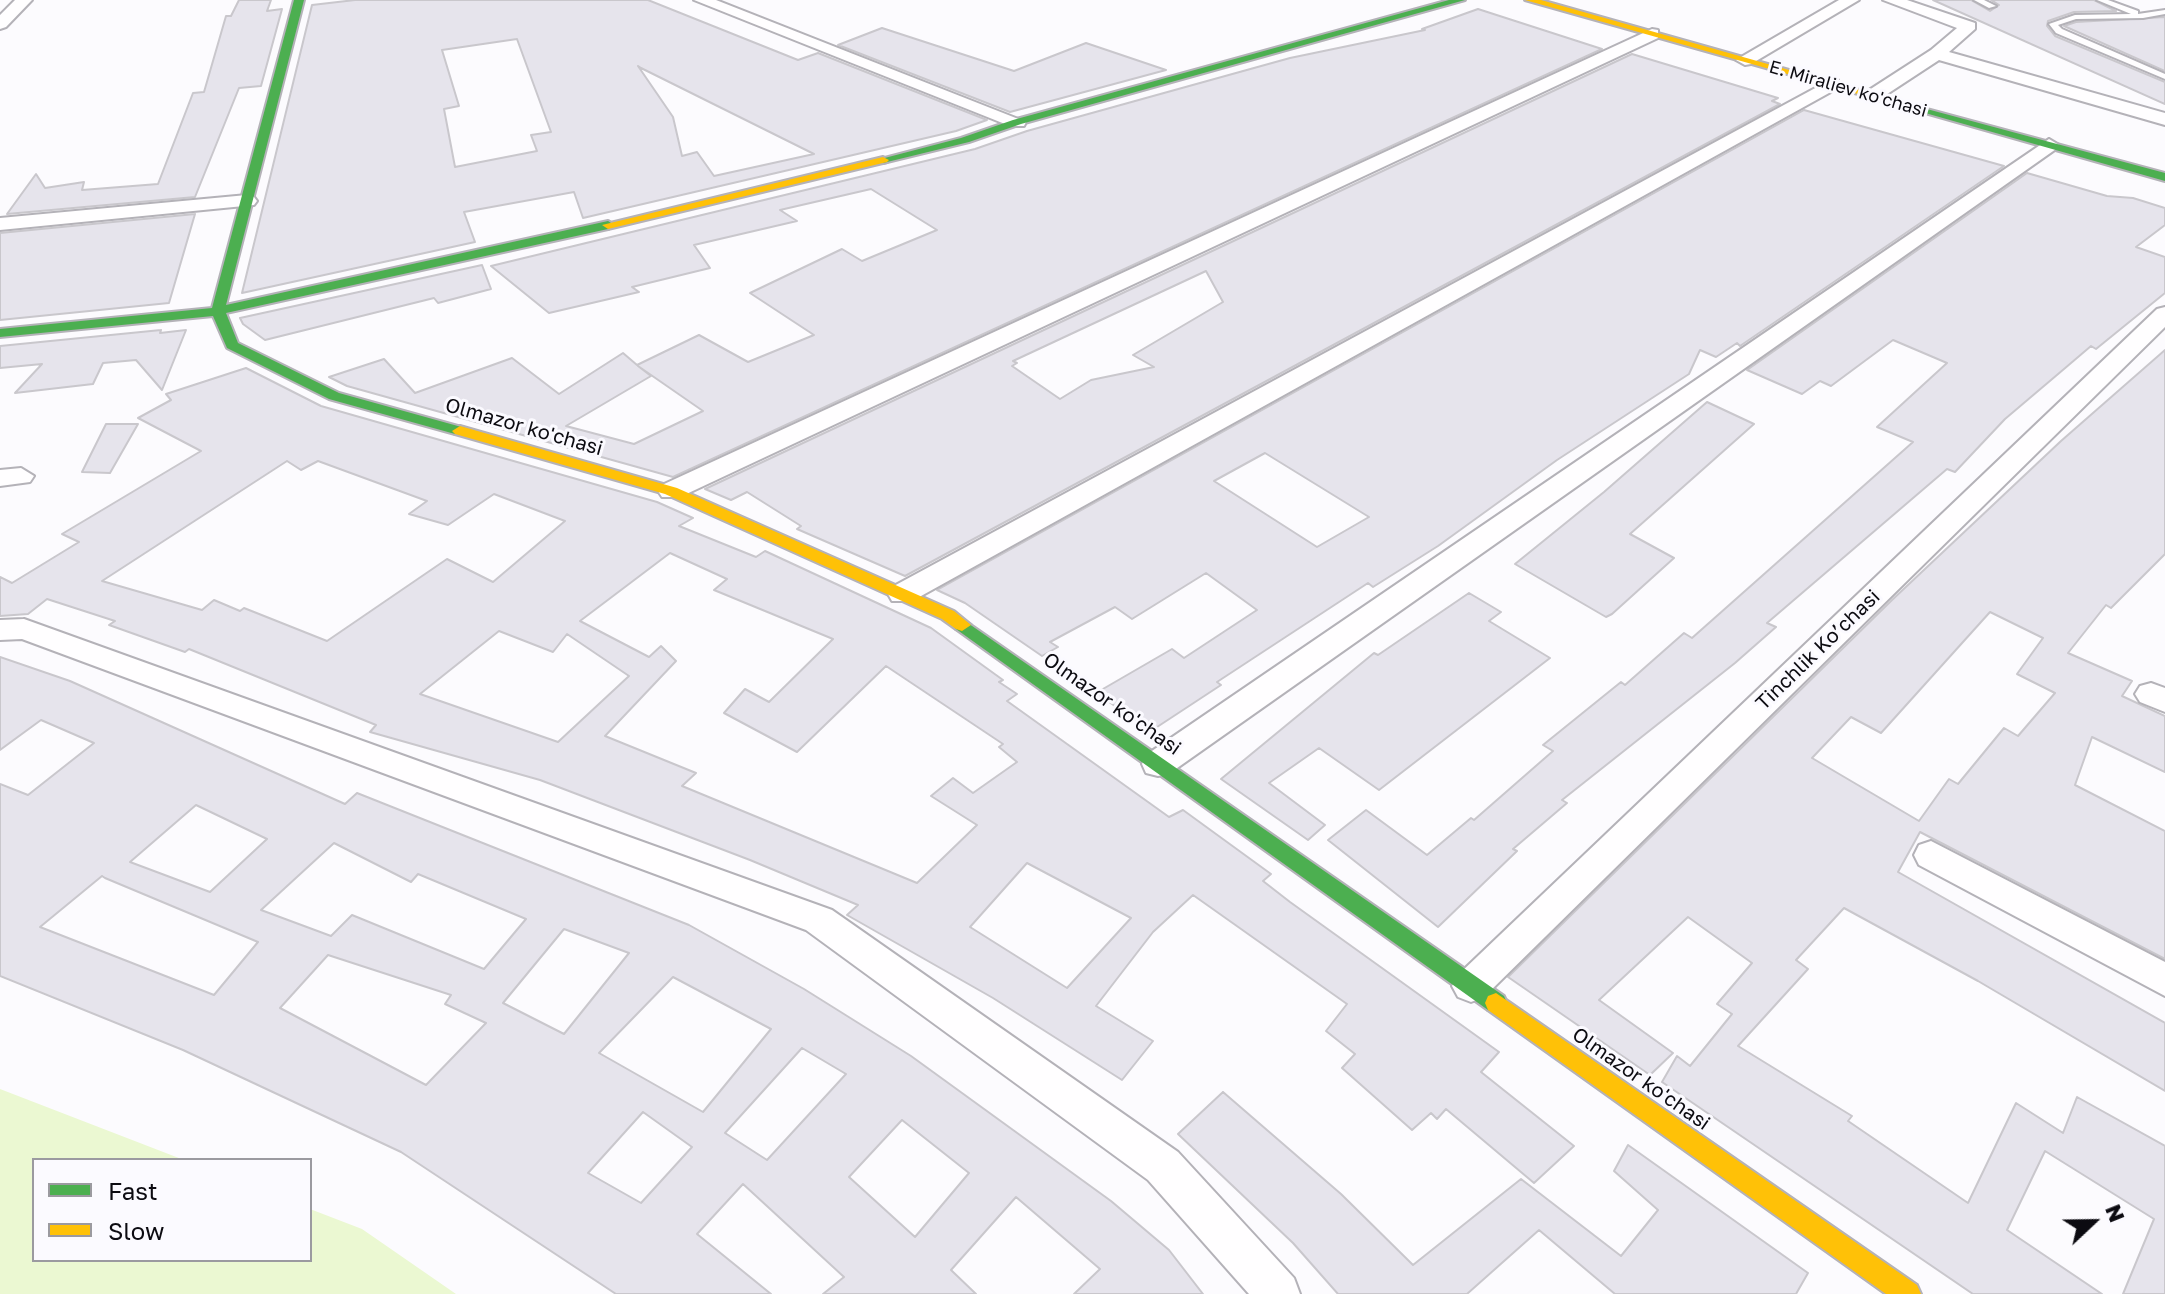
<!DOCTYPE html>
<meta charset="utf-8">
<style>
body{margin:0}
#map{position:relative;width:2165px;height:1294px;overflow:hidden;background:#fcfbfe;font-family:"Golos Text",sans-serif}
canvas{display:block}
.legend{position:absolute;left:32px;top:1158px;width:280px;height:104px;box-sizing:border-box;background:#fbfaff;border:2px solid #9b9aa0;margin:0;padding:10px 14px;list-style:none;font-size:24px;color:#0c0b11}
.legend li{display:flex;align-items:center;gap:16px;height:40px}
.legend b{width:40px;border:2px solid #9b9aa0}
.north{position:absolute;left:2053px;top:1182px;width:80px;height:80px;-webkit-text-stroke:6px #fbfaff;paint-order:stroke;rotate:68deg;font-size:22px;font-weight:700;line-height:32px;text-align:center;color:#0c0b11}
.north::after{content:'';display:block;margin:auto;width:28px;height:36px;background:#0c0b11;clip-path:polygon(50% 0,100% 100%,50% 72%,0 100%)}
</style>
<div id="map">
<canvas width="2165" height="1294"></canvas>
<ul class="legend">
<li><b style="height:10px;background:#4caf50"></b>Fast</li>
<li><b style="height:10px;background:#ffc107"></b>Slow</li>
</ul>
<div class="north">N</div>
</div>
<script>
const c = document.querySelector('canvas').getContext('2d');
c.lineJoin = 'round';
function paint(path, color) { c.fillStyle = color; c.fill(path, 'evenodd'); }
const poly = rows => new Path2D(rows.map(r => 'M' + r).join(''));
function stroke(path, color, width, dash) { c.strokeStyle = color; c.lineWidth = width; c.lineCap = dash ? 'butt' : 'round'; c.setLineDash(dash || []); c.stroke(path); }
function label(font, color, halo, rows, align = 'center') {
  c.font = font + ' "Golos Text",sans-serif'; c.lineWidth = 6; c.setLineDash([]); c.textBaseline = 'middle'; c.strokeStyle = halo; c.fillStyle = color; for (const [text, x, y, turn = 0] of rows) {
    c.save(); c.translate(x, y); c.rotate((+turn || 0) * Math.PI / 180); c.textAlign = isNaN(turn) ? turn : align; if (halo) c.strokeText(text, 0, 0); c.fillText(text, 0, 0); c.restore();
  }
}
paint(poly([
 [0,1089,184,1160,34,1160,34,1260,310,1260,310,1209,362,1229,456,1294,0,1294]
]), '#ebf8d2');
const building = poly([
 [239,0,271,0,267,11,282,9,261,86,239,88,195,197,7,214,36,174,45,188,84,182,82,190,158,184,193,93,204,92,226,16,231,16,239,0],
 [355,0,648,0,798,60,818,53,987,120,956,131,583,218,574,192,464,212,475,242,242,293,312,5,355,0],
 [517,39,551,132,531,135,537,151,455,167,444,109,459,106,442,50,517,39],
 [638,66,641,68,814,154,714,176,697,152,682,156,673,117,638,66],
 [1933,0,1971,0,1990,11,1999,5,1991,0,2094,0,2116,11,2074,12,2048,21,2047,26,2055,36,2165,82,2165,104,1933,0],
 [1478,9,1602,49,673,477,347,386,329,377,384,359,415,393,512,358,559,394,623,353,637,365,699,335,748,362,814,335,750,293,842,249,862,261,937,230,871,189,780,210,797,221,694,245,710,268,632,287,639,292,549,313,491,266,975,149,1027,131,1290,58,1425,30,1422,29,1478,9],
 [638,366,703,411,634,444,566,426,651,376,638,366],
 [2165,17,2165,71,2064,26,2076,22,2165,17],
 [882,28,1014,71,1086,43,1166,70,1010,112,838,45,882,28],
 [1632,54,1778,98,1772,101,1780,104,905,576,797,529,801,526,747,492,731,500,705,489,1632,54],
 [1206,271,1223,302,1133,355,1154,367,1091,380,1060,399,1012,366,1017,363,1013,361,1206,271],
 [1804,110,2004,166,1740,346,1737,343,1716,357,1700,350,1689,374,1557,460,1438,546,1373,587,1368,583,1217,682,1221,685,1151,731,1096,693,1172,649,1184,658,1257,610,1206,573,1132,619,1115,607,1050,642,1058,647,1042,656,965,603,937,590,1804,110],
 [1265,453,1369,517,1317,547,1214,481,1265,453],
 [2027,173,2107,196,2133,198,2165,208,2165,225,2136,247,2165,257,2165,293,2096,349,2091,346,2064,369,2005,419,1955,472,1947,469,1767,623,1776,627,1735,663,1562,800,1567,803,1513,849,1517,851,1438,927,1328,840,1366,810,1427,855,1471,818,1474,820,1553,751,1543,745,1621,682,1625,685,1684,633,1692,638,1913,442,1877,427,1947,363,1893,340,1831,386,1820,381,1802,394,1747,370,2027,173],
 [195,214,169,303,0,320,0,233,195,214],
 [482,265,491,289,438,303,434,298,265,340,243,324,240,318,482,265],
 [161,330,160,333,186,330,162,390,136,360,103,363,93,384,15,393,42,364,0,368,0,346,161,330],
 [2165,350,2165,554,2111,608,2106,605,2068,653,2132,681,2122,696,2165,716,2165,772,2092,737,2075,785,2165,831,2165,959,1920,832,1898,872,2165,1023,2165,1091,1978,981,1844,908,1796,960,1808,969,1738,1046,1852,1116,1848,1121,1968,1203,2016,1103,2063,1133,2077,1097,2165,1146,2165,1294,2123,1294,2154,1219,2045,1151,2007,1230,2102,1294,1973,1294,1662,1082,1677,1056,1690,1066,1732,1014,1717,1004,1752,963,1688,917,1599,1000,1673,1053,1650,1075,1508,977,1892,600,2061,441,2165,350],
 [1990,612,2043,638,2017,674,2055,693,2018,736,2004,728,1958,784,1949,779,1919,821,1812,758,1851,717,1881,733,1990,612],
 [246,368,321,406,657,502,693,518,679,526,756,557,765,551,931,628,1003,680,999,682,1017,694,1007,701,1169,817,1183,810,1271,874,1263,881,1290,902,1499,1052,1481,1072,1574,1146,1534,1183,1446,1109,1437,1119,1431,1113,1412,1130,1342,1068,1355,1054,1326,1031,1347,1004,1193,895,1153,932,1096,1006,1153,1041,1122,1080,993,998,847,915,858,905,750,860,540,780,370,732,376,725,189,649,185,652,109,625,115,621,47,599,28,614,0,616,0,577,12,583,79,542,62,534,201,451,138,418,171,400,166,394,246,368],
 [287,461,301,470,318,461,427,501,409,514,448,525,494,494,565,521,493,582,447,559,327,641,244,608,240,611,214,600,202,610,102,581,287,461],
 [670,553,727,579,714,590,833,639,769,702,745,689,724,713,797,752,886,666,1003,744,999,747,1017,762,973,793,953,778,931,796,977,825,917,883,682,786,696,773,605,736,676,661,661,646,649,657,580,621,670,553],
 [499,631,553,652,567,634,629,676,558,742,420,694,499,631],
 [1027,863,1131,918,1067,988,970,927,1027,863],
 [1707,402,1754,424,1630,534,1674,558,1612,614,1606,617,1515,564,1604,492,1707,402],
 [106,424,138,424,110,473,82,472,106,424],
 [1469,593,1501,612,1489,621,1550,658,1379,790,1319,748,1269,783,1325,825,1308,840,1221,779,1374,653,1378,655,1469,593],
 [0,657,70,681,345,804,357,793,689,925,804,989,911,1056,1111,1201,1169,1250,1203,1294,1074,1294,1100,1269,1016,1197,951,1270,976,1294,823,1294,844,1277,743,1184,697,1234,771,1294,616,1294,401,1152,183,1050,0,976,0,784,28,795,94,743,41,720,0,750,0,657],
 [196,805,267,839,210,892,130,862,196,805],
 [334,843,411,882,418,874,526,919,484,969,352,915,331,936,261,910,334,843],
 [102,876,105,878,258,942,214,995,40,927,102,876],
 [564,929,629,953,564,1034,503,1003,564,929],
 [328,955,451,995,445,1004,486,1023,426,1085,280,1008,328,955],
 [673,977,771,1029,703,1112,599,1053,673,977],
 [802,1048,846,1074,767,1160,725,1133,802,1048],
 [643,1112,692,1147,641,1203,588,1173,643,1112],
 [902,1120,969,1173,915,1237,849,1177,902,1120],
 [1223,1092,1341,1194,1413,1265,1521,1179,1621,1256,1658,1210,1614,1171,1628,1145,1808,1273,1796,1294,1615,1294,1539,1230,1467,1294,1338,1294,1293,1243,1178,1134,1223,1092]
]);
paint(building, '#e6e4ec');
stroke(building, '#c9c7cc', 2);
const lane = poly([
 [1974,0,1984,0,1996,6,1989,8,1974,0],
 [2097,0,2108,0,2138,11,2138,14,2165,10,2165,14,2143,18,2076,19,2058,25,2062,29,2165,74,2165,79,2056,33,2049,24,2075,15,2131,14,2097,0]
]);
const street = poly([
 [15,0,32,0,6,27,0,29,0,15,15,0],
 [694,0,716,0,1026,122,1024,126,1010,126,694,0],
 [1839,0,1859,0,1751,64,1745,65,1736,60,1839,0],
 [1883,0,1907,0,1975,23,1975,29,1949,52,2165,113,2165,125,1939,60,1878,100,1866,100,1866,92,1931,50,1957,28,1883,0],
 [1652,29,1658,30,1658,38,680,497,662,497,658,491,662,485,1652,29],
 [1832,79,1838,80,1838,88,912,601,892,601,888,594,892,587,1832,79],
 [2049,139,2059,145,2056,149,1170,773,1158,776,1146,773,1142,764,1146,755,2049,139],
 [247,195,254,197,257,201,254,205,0,230,0,218,247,195],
 [2165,307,2165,327,1484,997,1471,1002,1458,997,1452,986,1458,975,2157,309,2165,307],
 [21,468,34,476,30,482,0,486,0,470,21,468],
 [24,619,832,910,1178,1152,1294,1278,1300,1294,1249,1294,1148,1180,806,930,22,639,0,640,0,620,24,619],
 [2151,683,2165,688,2165,712,2140,702,2135,694,2140,686,2151,683],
 [1931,841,2165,962,2165,996,1919,865,1914,855,1919,845,1931,841]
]);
const fast = poly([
 [294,0,304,0,226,305,608,221,614,225,608,229,226,313,238,343,339,393,465,428,465,434,455,434,329,399,227,348,213,316,0,337,0,329,212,308,294,0],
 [1449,0,1465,0,1021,124,969,142,883,163,877,160,961,138,1013,120,1449,0],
 [1897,101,2165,173,2165,181,1897,105,1897,101],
 [962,619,1504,996,1507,1003,1504,1010,1496,1013,1488,1010,956,629,953,625,962,619]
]);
const slow = poly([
 [1525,0,1541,0,1906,103,1897,105,1525,0],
 [883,157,889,160,887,162,608,229,602,225,883,157],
 [460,426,677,488,954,611,971,625,962,631,956,629,942,619,665,494,455,434,452,431,460,426],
 [1496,993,1917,1285,1921,1294,1886,1294,1488,1010,1485,1003,1488,996,1496,993]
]);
stroke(lane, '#b4b2b8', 4);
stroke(street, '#b4b2b8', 4);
stroke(fast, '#b4b2b8', 4);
stroke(slow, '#b4b2b8', 4);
paint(lane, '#fffeff');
paint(street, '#fffeff');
paint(fast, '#4caf50');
paint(slow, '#ffc107');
label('18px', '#0c0b11', '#fbfaff', [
 ["E. Miraliev ko'chasi",1848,89,16]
]);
label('20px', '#0c0b11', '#fbfaff', [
 ["Olmazor ko'chasi",524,427,16],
 ["Tinchlik Ko’chasi",1818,650,-44],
 ["Olmazor ko'chasi",1112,704,35],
 ["Olmazor ko'chasi",1641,1079,35]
]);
</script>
